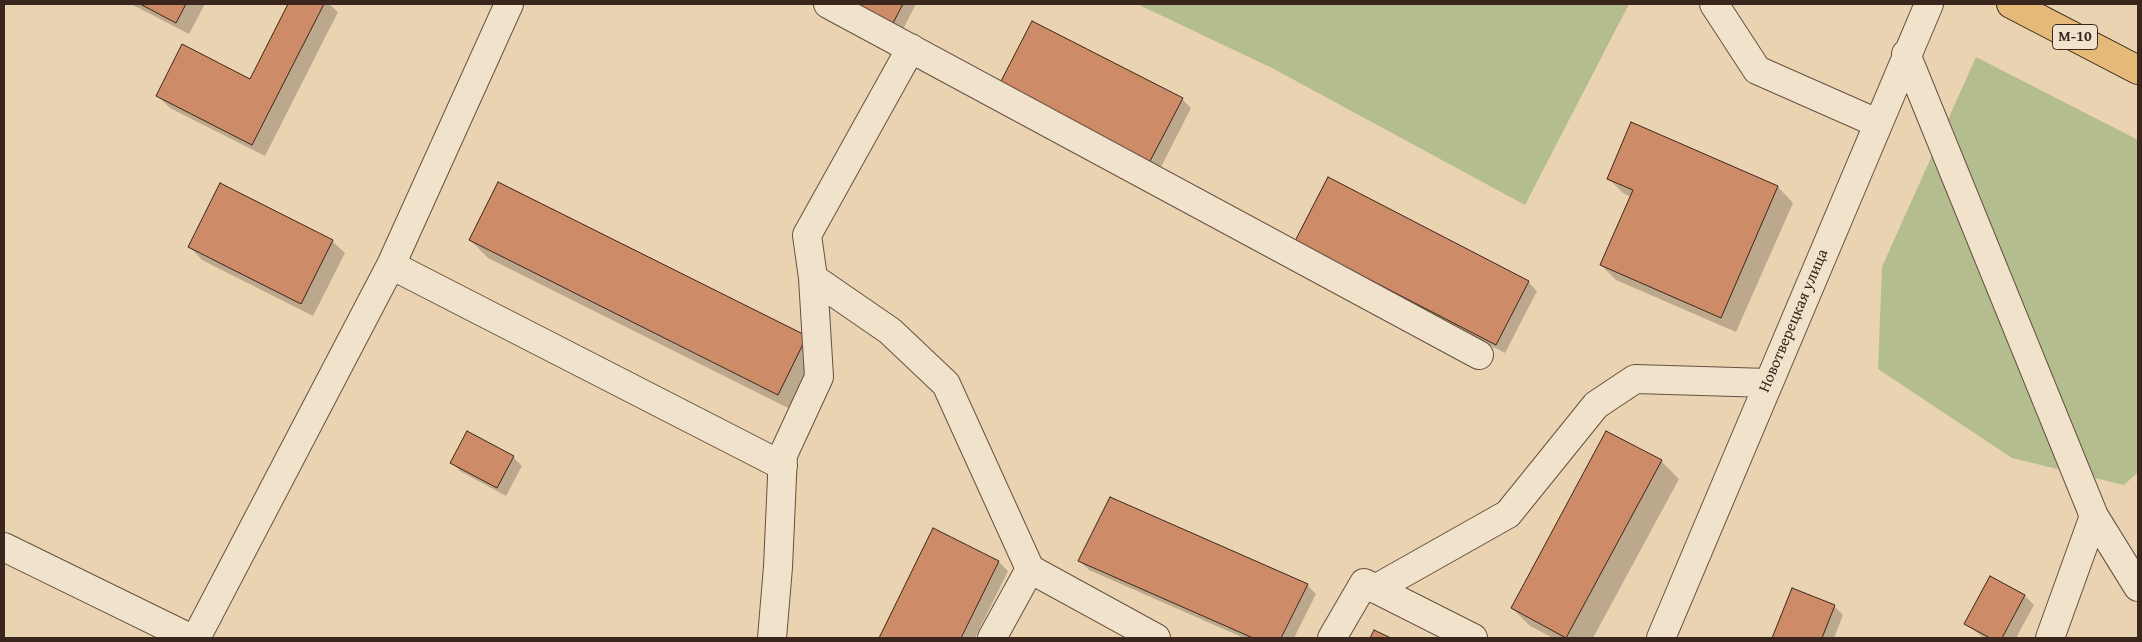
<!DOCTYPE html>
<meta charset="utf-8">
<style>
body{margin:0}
#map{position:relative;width:2142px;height:642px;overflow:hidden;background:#ead3b1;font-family:"Gentium Book Plus",serif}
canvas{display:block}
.frame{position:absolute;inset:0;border:5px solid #3a261d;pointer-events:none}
</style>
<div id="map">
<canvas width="2142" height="642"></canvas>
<div class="frame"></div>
</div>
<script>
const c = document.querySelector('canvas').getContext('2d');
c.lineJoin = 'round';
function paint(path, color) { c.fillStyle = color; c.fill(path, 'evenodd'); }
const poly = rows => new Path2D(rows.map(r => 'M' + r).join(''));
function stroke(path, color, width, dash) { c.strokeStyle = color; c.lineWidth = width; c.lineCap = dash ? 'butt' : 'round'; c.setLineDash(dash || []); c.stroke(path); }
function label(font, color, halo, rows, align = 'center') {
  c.font = font + ' "Gentium Book Plus",serif'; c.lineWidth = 5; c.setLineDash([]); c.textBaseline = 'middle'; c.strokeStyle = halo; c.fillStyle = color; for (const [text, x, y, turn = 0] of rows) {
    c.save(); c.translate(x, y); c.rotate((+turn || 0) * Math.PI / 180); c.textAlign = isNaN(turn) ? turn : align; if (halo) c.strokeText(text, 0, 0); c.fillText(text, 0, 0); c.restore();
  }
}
paint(poly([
 [1137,4,1629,4,1525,205,1272,68],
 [1976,57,2138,140,2138,472,2124,485,2012,458,1878,369,1882,267]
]), '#b4bd8d');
paint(poly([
 [131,4,205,4,189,34],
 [290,4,329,4,338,12,265,156,170,108,157,95,251,80],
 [844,4,916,4,901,33],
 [1009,94,1182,99,1191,108,1159,171],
 [1632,124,1778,187,1793,203,1736,332,1616,280,1601,265,1631,197,1623,193,1608,178],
 [470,240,807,337,824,355,796,412,488,258],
 [332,241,345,253,313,316,202,260,190,247],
 [1306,250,1528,282,1537,291,1505,353],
 [468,433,513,457,522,466,506,496,460,471,451,462],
 [1661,461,1679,479,1593,638,1553,638,1530,626,1512,608],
 [934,530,999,562,1008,571,975,638,880,638],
 [1080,561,1307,585,1316,594,1294,638,1244,638,1089,570],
 [1990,577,2025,596,2034,605,2016,638,1984,638,1966,624],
 [1793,590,1834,606,1843,615,1834,638,1773,638]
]), '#0003');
const building = poly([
 [140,4,186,4,176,23,140,4],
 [288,4,324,4,252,145,156,96,182,44,250,79,288,4],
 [851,4,903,4,892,25,851,4],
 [1032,21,1183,98,1149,163,999,85,1032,21],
 [1631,122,1778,186,1721,318,1600,265,1633,190,1607,179,1631,122],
 [1328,177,1529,281,1496,345,1295,241,1328,177],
 [498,182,807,336,778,395,469,240,498,182],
 [220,183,333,240,301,304,188,247,220,183],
 [467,431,514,456,497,488,450,463,467,431],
 [1606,431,1662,460,1566,638,1511,608,1606,431],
 [1110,497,1308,584,1281,638,1253,638,1078,561,1110,497],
 [933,528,999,561,961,638,879,638,933,528],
 [1990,576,2025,595,2002,638,1990,638,1964,624,1990,576],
 [1792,588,1835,605,1822,638,1772,638,1792,588],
 [1374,630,1391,638,1370,638,1374,630]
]);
paint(building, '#cd8b67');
stroke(building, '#3a261d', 1);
const minor = poly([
 [828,4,1479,355],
 [1714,4,1757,70,1877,123],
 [1906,54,2094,516,2138,587],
 [391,265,783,466],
 [813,278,890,331,946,384,1030,569],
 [4,547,190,638],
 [1375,589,1508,514,1596,405,1635,379,1768,383],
 [196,638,391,265,509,4],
 [772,638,778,567,783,455,819,377,813,278,807,235,911,48],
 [992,638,1030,569,1156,638],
 [1332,638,1364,583,1473,638],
 [1661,638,1929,4],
 [2050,638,2094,516]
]);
const highway = poly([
 [2011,4,2138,70]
]);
stroke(minor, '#665142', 30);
stroke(highway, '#3a261d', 30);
stroke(minor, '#f1e2cc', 28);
stroke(highway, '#e5ba78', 28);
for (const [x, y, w] of [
 [2075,37,45]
]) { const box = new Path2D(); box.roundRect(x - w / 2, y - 12.5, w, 25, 4); c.fillStyle = '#f1e2cc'; c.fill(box); stroke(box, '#3a261d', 1); }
label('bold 15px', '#3a261d', null, [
 ["М-10",2075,37]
]);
label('16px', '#3a261d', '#f1e2cc', [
 ["Новотверецкая улица",1794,321,-67]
]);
</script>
